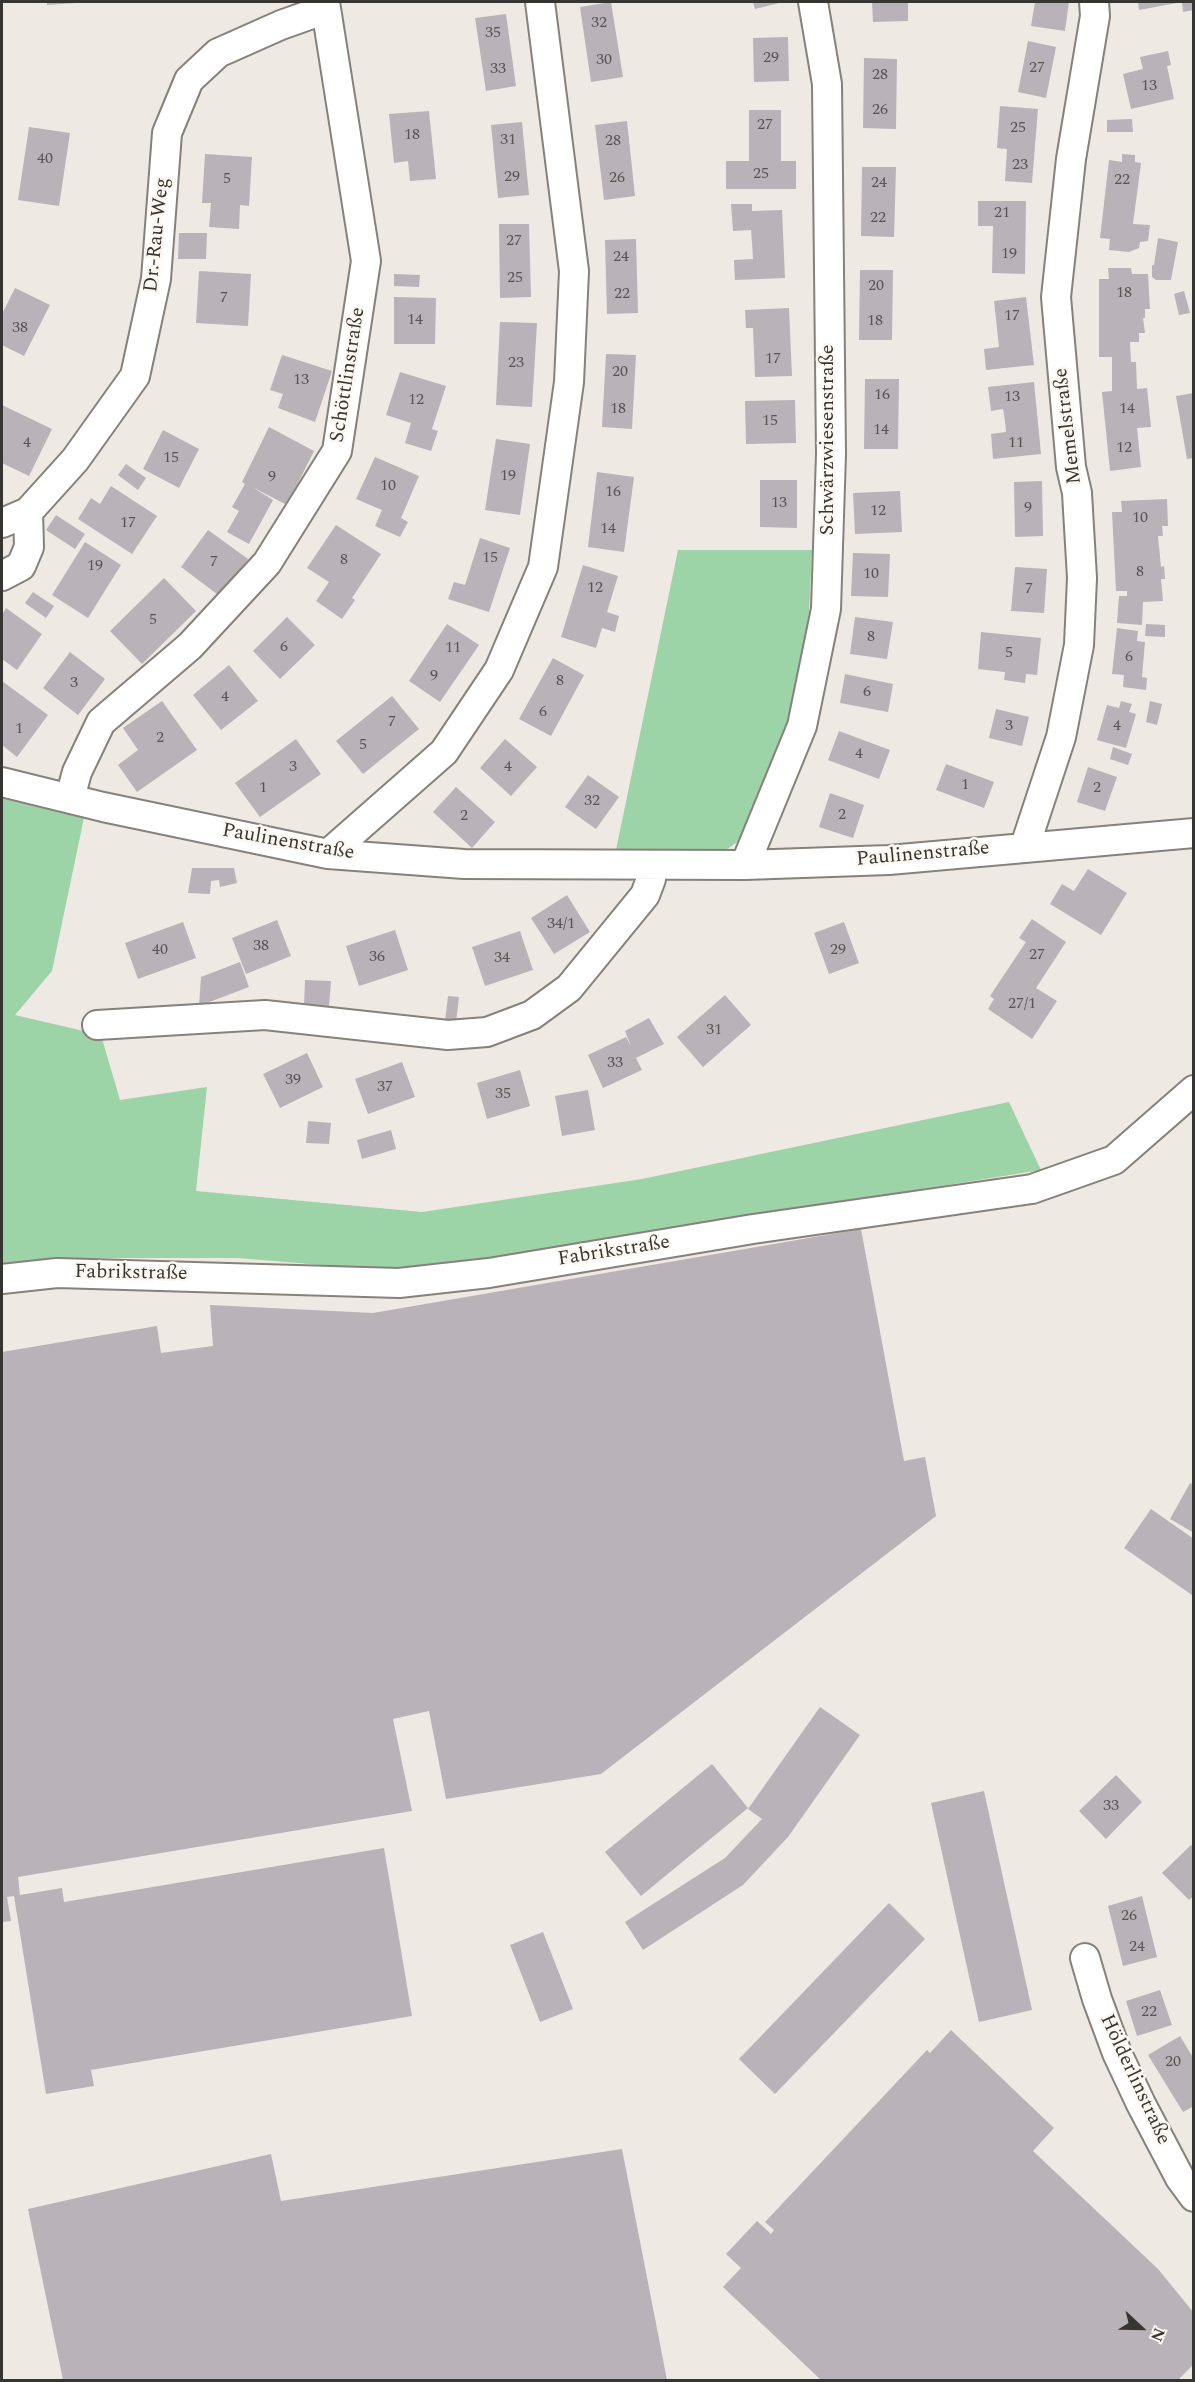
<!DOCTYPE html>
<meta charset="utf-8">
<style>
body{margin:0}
#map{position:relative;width:1195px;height:2382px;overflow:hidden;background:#efe9e3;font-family:Spectral,serif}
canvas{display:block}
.frame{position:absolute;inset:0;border:3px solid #373532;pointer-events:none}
.north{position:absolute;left:1111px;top:2298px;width:60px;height:60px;-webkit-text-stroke:4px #fcf7f0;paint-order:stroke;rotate:112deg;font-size:16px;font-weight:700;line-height:24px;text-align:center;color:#373532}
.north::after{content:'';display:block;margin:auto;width:21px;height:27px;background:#373532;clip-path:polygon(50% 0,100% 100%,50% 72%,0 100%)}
</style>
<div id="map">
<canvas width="1195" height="2382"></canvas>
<div class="frame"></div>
<div class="north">N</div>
</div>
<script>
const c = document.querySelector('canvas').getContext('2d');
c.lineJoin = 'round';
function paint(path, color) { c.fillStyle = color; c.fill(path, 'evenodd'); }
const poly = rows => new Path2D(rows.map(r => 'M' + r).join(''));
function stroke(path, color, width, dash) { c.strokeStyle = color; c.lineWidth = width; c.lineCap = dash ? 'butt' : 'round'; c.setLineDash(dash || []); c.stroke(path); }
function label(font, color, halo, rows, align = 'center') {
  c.font = font + ' Spectral,serif'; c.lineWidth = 5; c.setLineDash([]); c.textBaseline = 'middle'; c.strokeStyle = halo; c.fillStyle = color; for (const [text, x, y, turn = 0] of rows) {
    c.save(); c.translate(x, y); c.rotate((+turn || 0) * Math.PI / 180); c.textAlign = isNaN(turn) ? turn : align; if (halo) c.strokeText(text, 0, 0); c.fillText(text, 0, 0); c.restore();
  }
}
paint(poly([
 [678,550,812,550,809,612,793,712,757,808,739,841,724,851,616,850],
 [2,798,85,813,52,971,15,1015,101,1035,120,1100,207,1087,196,1191,422,1212,642,1179,1009,1102,1041,1170,404,1272,238,1258,57,1258,2,1267]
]), '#9dd4a7');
paint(poly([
 [47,2,76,2,76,3,47,5],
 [611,2,623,77,591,82,580,7],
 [753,2,783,2,755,9],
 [872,2,908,2,908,21,873,22],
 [1035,2,1069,2,1065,31,1031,26],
 [1138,2,1177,2,1177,3,1139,10],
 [1182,2,1194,2,1194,10,1183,12],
 [506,14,516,86,486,91,475,18],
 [788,37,789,81,754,82,753,38],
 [1028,41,1056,47,1046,98,1018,92],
 [1168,51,1171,65,1167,66,1174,99,1131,109,1123,74,1143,69,1140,57],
 [864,58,897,59,896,129,863,128],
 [1000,106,1038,109,1032,183,1005,181,1007,149,997,148],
 [749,110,781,110,781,161,796,161,796,189,726,189,726,161,749,161],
 [429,111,436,179,410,181,408,161,394,163,389,114],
 [1132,119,1133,132,1107,132,1107,120],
 [627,121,635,196,604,200,595,125],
 [522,122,529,195,498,198,491,125],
 [29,127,70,133,59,206,18,200],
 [205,154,252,157,249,206,240,205,239,229,209,227,211,203,202,203],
 [1122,154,1135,155,1135,162,1141,163,1133,224,1150,225,1148,241,1140,242,1139,248,1129,252,1109,250,1110,239,1100,238,1109,160,1122,162],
 [862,167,896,167,894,237,861,236],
 [978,201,1026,201,1025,274,992,273,993,226,978,226],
 [731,204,752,204,752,211,782,210,785,278,735,280,734,260,753,259,752,243,751,230,733,231],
 [499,224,529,224,531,297,500,298],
 [179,233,207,233,206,259,178,259],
 [1158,238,1178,242,1171,280,1156,280,1152,277,1152,265,1154,265],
 [636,239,638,313,607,314,605,240],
 [1108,268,1131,268,1132,274,1148,274,1150,309,1145,309,1145,318,1143,318,1145,333,1139,333,1139,342,1130,342,1131,362,1136,362,1137,389,1147,388,1151,427,1137,428,1141,467,1110,471,1102,392,1112,391,1112,357,1099,357,1099,279,1109,279],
 [860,270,893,270,892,340,859,340],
 [199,271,251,274,248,326,196,323],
 [394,274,420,275,419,287,394,286],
 [15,288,50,305,24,356,2,345,2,314],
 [1184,291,1190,313,1179,315,1174,294],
 [394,297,436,298,435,344,394,344],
 [1026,297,1034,365,986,370,984,349,999,347,994,301],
 [789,308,792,376,755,377,753,328,746,328,745,310],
 [500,322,537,323,532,407,496,405],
 [606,354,636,355,632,429,602,427],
 [282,355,332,371,315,422,278,408,283,394,270,390],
 [400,372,446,386,432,429,438,431,431,451,405,443,411,423,386,415],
 [865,379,899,379,898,449,864,449],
 [1034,382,1041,454,993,459,991,434,1006,432,1005,421,1003,409,991,411,988,387],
 [1194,393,1194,458,1187,459,1176,396],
 [795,400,796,443,746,444,745,401],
 [2,405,52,429,29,476,2,463],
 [269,427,314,451,287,505,252,487,273,500,249,544,227,532,239,511,232,507,245,484,242,482],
 [163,430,199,449,179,488,143,469],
 [496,439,530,444,520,515,485,510],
 [375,457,419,476,401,518,408,522,400,537,375,526,382,510,356,499],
 [126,464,146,478,138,490,118,475],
 [597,472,634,477,624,552,588,547],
 [760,480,797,480,797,528,760,527],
 [1042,481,1043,536,1015,537,1014,482],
 [111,486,157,516,132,554,78,519,91,498,100,504],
 [900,491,902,532,855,534,853,493],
 [1167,499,1168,526,1162,526,1163,536,1158,536,1161,567,1164,566,1165,579,1161,579,1163,601,1143,602,1142,625,1117,623,1119,596,1127,596,1127,591,1116,591,1112,512,1122,512,1121,501],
 [56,515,85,534,75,549,46,530],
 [336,525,381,554,352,598,355,600,342,619,316,601,329,582,307,568],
 [208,530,248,559,221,597,181,567],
 [480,538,510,548,489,612,448,599,454,582,465,585],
 [85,542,121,565,88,618,52,595],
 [853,553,890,554,888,597,851,596],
 [583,565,618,576,607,612,619,616,615,632,602,628,596,648,561,637],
 [1015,567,1047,569,1044,613,1011,611],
 [164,578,196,611,142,664,110,631],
 [33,592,54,606,46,618,25,603],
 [6,608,42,634,17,670,2,659,2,615],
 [287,617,315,645,280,679,253,651],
 [855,617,893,622,887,659,850,654],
 [447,624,479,645,440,702,409,681],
 [1146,624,1165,625,1165,637,1145,636],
 [1117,628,1138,631,1137,641,1145,642,1142,677,1147,678,1146,690,1123,687,1124,675,1112,674],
 [981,632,1041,638,1037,675,1026,674,1025,683,1004,680,1005,672,978,669],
 [70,652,105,679,78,715,43,688],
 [553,658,584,675,551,736,519,719],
 [229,665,258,701,221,730,193,695],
 [845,674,893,684,888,712,840,703],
 [2,681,48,715,17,757,2,745],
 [392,696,419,729,363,774,336,741],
 [162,701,197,750,137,792,118,765,138,750,123,728],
 [1121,701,1132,704,1129,712,1136,714,1126,748,1097,740,1107,705,1119,708],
 [1150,701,1162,704,1157,725,1146,722],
 [996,709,1029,717,1022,746,989,738],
 [839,731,890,750,879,779,828,760],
 [296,739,321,774,260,817,235,783],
 [505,739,537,767,511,796,480,768],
 [1113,747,1132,754,1128,765,1110,759],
 [946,764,994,782,984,808,936,790],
 [1088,767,1117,777,1105,811,1077,802],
 [588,775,619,797,596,829,565,807],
 [456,787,495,822,472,848,433,812],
 [830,793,864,805,853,838,819,827],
 [192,868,234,868,237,883,220,887,219,880,211,881,210,894,188,893],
 [1088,869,1127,893,1101,935,1050,904,1062,884,1074,891],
 [567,895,590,932,554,954,531,918],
 [1032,919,1066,942,1036,988,1057,1001,1032,1039,988,1009,994,999,990,996,1026,942,1019,938],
 [277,920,291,956,246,974,232,938],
 [183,922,196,958,138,979,125,943],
 [844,922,859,963,829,974,814,933],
 [395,930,408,970,359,986,346,946],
 [520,931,533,970,485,986,472,947],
 [240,962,249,987,199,1006,201,977],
 [305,980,331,981,329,1006,304,1005],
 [725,995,751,1025,703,1067,677,1037],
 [448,996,459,997,456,1023,445,1021],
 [649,1018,664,1044,636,1058,642,1070,603,1088,588,1055,626,1037,631,1046,625,1031],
 [307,1053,323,1087,280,1108,263,1074],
 [402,1062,415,1097,368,1114,355,1079],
 [520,1070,530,1106,487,1119,477,1083],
 [588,1090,595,1130,562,1136,555,1096],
 [308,1121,331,1123,329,1144,306,1143],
 [391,1130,396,1149,362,1159,357,1140],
 [861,1229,904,1461,925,1457,936,1516,601,1774,446,1799,429,1711,393,1719,412,1811,18,1877,20,1895,62,1888,64,1902,384,1848,412,2016,91,2070,94,2086,46,2094,14,1896,7,1897,11,1921,2,1922,2,1352,157,1326,161,1353,213,1346,210,1305,373,1313],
 [1190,1483,1194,1485,1194,1533,1170,1519],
 [1151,1509,1194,1539,1194,1592,1192,1595,1124,1548],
 [820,1707,860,1735,788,1837,743,1885,643,1950,625,1922,725,1858,762,1819,748,1809],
 [712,1764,748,1808,641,1896,605,1852],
 [1116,1775,1142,1802,1106,1839,1079,1811],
 [984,1791,1032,2010,979,2022,931,1803],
 [1191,1845,1194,1848,1194,1896,1189,1900,1162,1873],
 [1142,1896,1157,1957,1123,1966,1108,1906],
 [889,1903,925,1939,775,2094,739,2059],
 [543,1932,573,2009,540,2022,510,1945],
 [1160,1990,1172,2025,1137,2036,1126,2001],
 [951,2030,1054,2128,1033,2151,1158,2269,1194,2313,1194,2364,1178,2380,821,2380,723,2287,741,2268,726,2254,757,2221,771,2234,774,2230,765,2222,927,2050,930,2053],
 [1180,2036,1194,2059,1194,2106,1183,2112,1148,2055],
 [622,2149,667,2380,63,2380,28,2209,271,2154,281,2201]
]), '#b9b2b8');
const minor = poly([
 [2,523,28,512,75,460,135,376,156,279,167,133,189,80,218,53,281,25,326,9],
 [2,576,21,566,29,547,28,512],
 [2,782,103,807,328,854,464,864,745,865,889,860,1194,833],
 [70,798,77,772,101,722,190,646,267,563,337,451,366,261,325,2],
 [1025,846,1061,737,1079,645,1082,578,1077,493,1071,467,1056,297,1071,159,1095,16,1094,2],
 [328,854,444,752,499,670,543,567,569,382,574,271,540,2],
 [745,865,802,726,826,609,831,454,827,84,813,2],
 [97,1025,265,1015,448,1035,487,1032,532,1015,569,988,645,895,651,879,651,866],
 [2,1279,57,1273,399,1283,489,1273,753,1229,1032,1189,1114,1160,1194,1090],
 [1085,1958,1097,1999,1117,2053,1141,2104,1180,2178,1194,2197]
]);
stroke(minor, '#86817b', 32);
stroke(minor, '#fff', 28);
label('16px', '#585454', null, [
 ["32",599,24],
 ["35",493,34],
 ["29",771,59],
 ["30",604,61],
 ["27",1037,69],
 ["33",498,70],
 ["28",880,76],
 ["13",1149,87],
 ["26",880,111],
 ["27",765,126],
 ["25",1018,129],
 ["18",412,136],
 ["31",508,141],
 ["28",613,142],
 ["40",45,160],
 ["23",1020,166],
 ["25",761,175],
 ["29",512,178],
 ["26",617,179],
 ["5",227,180],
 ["22",1122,181],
 ["24",879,184],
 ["21",1002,214],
 ["22",878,219],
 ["27",514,242],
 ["19",1009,255],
 ["24",621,258],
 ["25",515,279],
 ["20",876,287],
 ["18",1124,294],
 ["22",622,295],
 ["7",224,299],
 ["17",1012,317],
 ["14",415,321],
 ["18",875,322],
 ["38",20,329],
 ["17",773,360],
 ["23",516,364],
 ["20",620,373],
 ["13",301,381],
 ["16",882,396],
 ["13",1012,398],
 ["12",416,401],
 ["18",618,410],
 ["14",1127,410],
 ["15",770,422],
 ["14",881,431],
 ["4",27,444],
 ["11",1016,444],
 ["12",1124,449],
 ["15",171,459],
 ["19",508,477],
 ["9",272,478],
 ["10",388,487],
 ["16",613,493],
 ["13",779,504],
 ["9",1028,509],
 ["12",878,512],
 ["10",1140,519],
 ["17",128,524],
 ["14",608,530],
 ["15",490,559],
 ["8",344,561],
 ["7",214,563],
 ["19",95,567],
 ["8",1140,573],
 ["10",871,575],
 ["12",595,589],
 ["7",1029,590],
 ["5",153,621],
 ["8",871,638],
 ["6",284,648],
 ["11",453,649],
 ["5",1009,654],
 ["6",1129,658],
 ["9",434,677],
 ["8",560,682],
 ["3",74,684],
 ["6",867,693],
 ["4",225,698],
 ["6",543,713],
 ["7",392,723],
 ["3",1009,727],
 ["4",1117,727],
 ["1",19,730],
 ["2",160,739],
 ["5",363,746],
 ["4",859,755],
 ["3",293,768],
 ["4",508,768],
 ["1",965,786],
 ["1",263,789],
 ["2",1097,789],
 ["32",592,802],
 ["2",842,816],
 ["2",464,817],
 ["34/1",561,925],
 ["38",261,947],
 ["40",160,951],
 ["29",838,951],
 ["27",1037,956],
 ["36",377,958],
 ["34",502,959],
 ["27/1",1022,1005],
 ["31",714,1031],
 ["33",615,1064],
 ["39",293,1081],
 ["37",385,1088],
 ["35",503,1095],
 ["33",1111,1807],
 ["26",1129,1917],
 ["24",1137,1948],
 ["22",1149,2013],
 ["20",1173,2063]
]);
label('20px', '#373532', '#fcf7f0', [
 ["Dr.-Rau-Weg",158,235,-84],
 ["Schöttlinstraße",349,375,-81],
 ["Memelstraße",1069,426,-97],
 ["Schwärzwiesenstraße",829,440,-90],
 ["Paulinenstraße",288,843,10],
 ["Paulinenstraße",923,855,-5],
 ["Fabrikstraße",614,1252,-9],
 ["Fabrikstraße",131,1274,1],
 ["Hölderlinstraße",1134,2080,65]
]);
</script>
